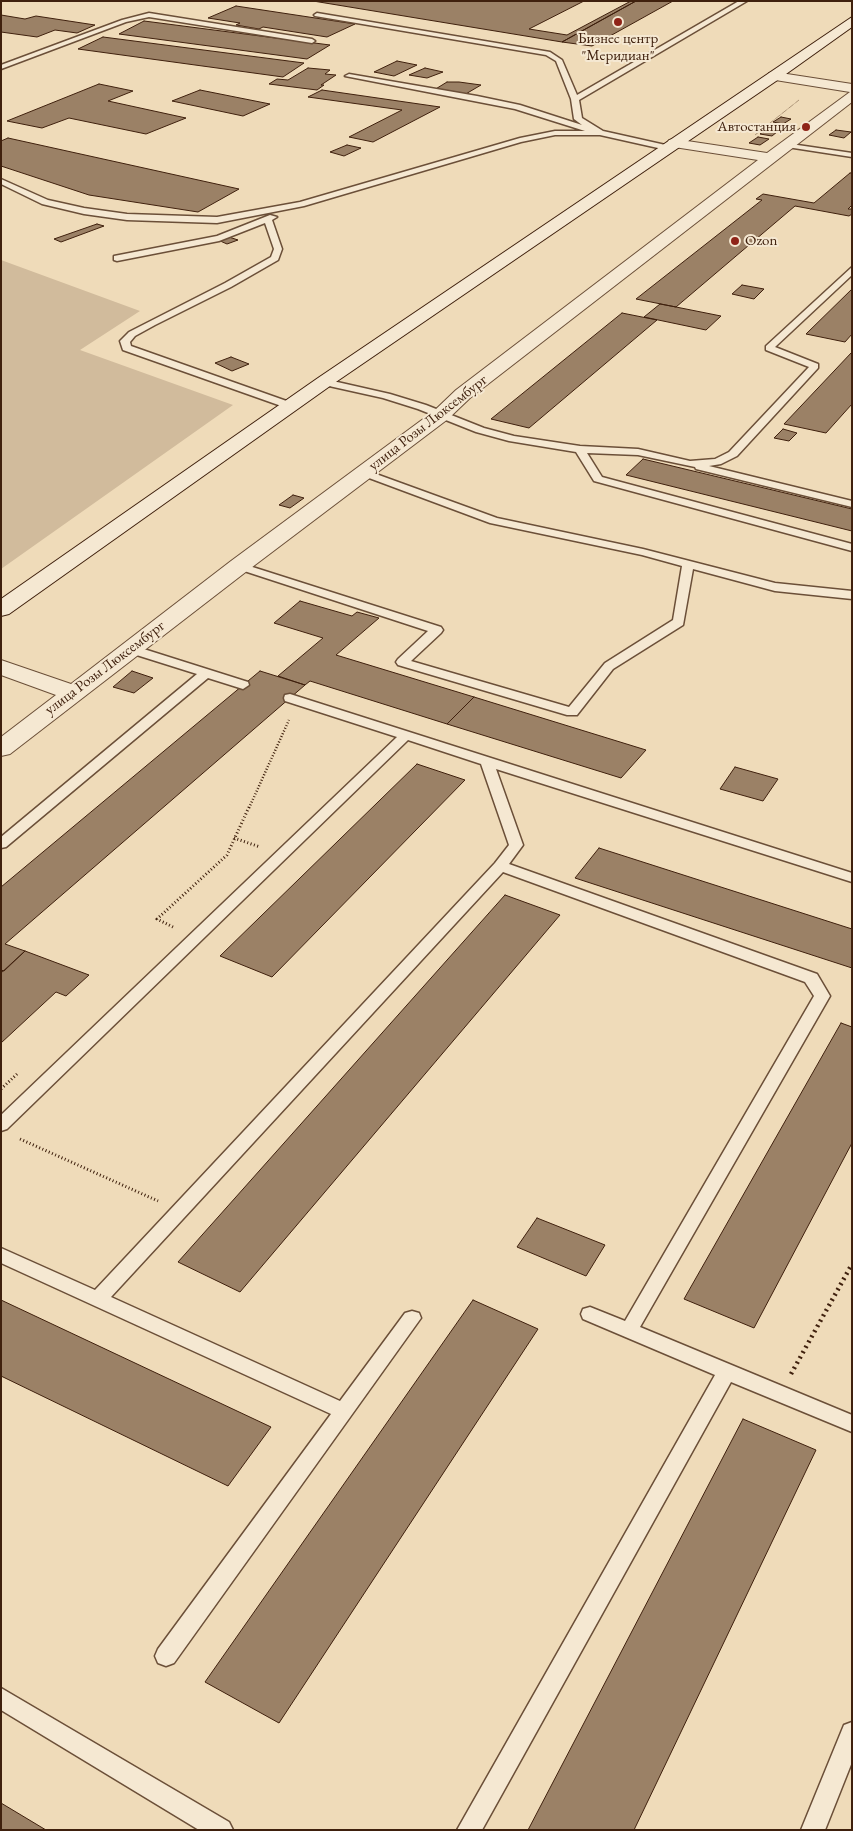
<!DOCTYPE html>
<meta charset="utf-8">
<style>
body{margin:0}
#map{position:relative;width:853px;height:1831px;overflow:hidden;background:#efdbb9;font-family:"EB Garamond",serif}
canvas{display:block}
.frame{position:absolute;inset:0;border:2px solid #3f200d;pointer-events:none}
</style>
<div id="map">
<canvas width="853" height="1831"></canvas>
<div class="frame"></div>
</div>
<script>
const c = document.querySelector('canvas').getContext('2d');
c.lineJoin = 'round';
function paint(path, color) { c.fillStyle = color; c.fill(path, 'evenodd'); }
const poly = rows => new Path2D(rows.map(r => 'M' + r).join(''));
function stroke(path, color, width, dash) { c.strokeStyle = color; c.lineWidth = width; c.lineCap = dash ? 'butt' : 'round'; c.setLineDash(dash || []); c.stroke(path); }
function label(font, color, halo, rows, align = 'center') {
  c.font = font + ' "EB Garamond",serif'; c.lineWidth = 4; c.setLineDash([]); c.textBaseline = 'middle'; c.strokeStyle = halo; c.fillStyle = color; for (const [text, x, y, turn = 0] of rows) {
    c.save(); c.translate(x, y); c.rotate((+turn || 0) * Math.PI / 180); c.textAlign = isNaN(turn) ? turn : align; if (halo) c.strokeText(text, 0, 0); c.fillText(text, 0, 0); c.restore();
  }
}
paint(poly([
 [1,260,140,311,80,350,233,405,1,569]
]), '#d1bb9c');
const building = poly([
 [313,1,584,1,529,29,567,35,631,1,636,1,562,42,313,1],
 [636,1,673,1,592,46,562,42,636,1],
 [236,6,355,24,327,37,263,27,259,29,236,25,240,23,208,18,236,6],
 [1,15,25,19,36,16,95,25,77,33,55,30,37,37,1,32,1,15],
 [144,21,330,45,307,59,119,34,144,21],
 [103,37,304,63,283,77,78,49,103,37],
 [397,61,417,65,394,76,374,72,397,61],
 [308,68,330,70,325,74,336,75,321,85,324,85,317,90,269,84,277,79,288,80,308,68],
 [425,68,443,72,427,78,409,75,425,68],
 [447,82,459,82,481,85,464,95,434,90,447,82],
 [99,84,133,91,108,101,186,118,146,134,69,118,42,128,7,121,99,84],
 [200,90,270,104,243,116,172,101,200,90],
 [322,90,440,107,373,142,349,137,402,110,308,97,322,90],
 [781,117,791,119,783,124,773,122,781,117],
 [772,125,783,127,772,136,760,134,772,125],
 [836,130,851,132,844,138,829,135,836,130],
 [758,137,769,139,760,145,749,143,758,137],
 [8,138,239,189,198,212,89,195,1,166,1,141,8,138],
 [347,145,361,148,344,156,330,152,347,145],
 [850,173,852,173,852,205,848,209,852,209,852,214,849,216,795,206,676,307,636,299,762,200,756,199,763,194,814,203,850,173],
 [97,224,104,226,61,242,54,239,97,224],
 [229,237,238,240,227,244,218,240,229,237],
 [742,285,764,289,754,299,732,294,742,285],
 [852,289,852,334,845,342,806,334,852,289],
 [660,304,676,307,721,316,706,330,644,317,660,304],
 [622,313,657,320,529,428,491,419,622,313],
 [852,352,852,404,826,433,784,424,852,352],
 [231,357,249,364,232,371,215,363,231,357],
 [783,429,797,433,789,441,774,438,783,429],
 [643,459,852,509,852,531,626,475,643,459],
 [293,495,304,498,290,508,279,505,293,495],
 [300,601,352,616,357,612,379,618,336,655,474,697,447,724,310,681,305,685,278,676,323,638,274,623,300,601],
 [132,671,153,678,134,693,113,687,132,671],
 [260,671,305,685,5,944,25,951,4,971,1,970,1,887,260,671],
 [474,697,646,750,621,778,447,724,474,697],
 [417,764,465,780,272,977,220,956,417,764],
 [735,767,778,779,763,801,720,789,735,767],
 [599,848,852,929,852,968,575,878,599,848],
 [505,895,560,915,240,1292,178,1262,505,895],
 [25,951,89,975,66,996,56,992,1,1043,1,973,25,951],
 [841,1023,852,1027,852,1143,754,1328,684,1299,841,1023],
 [537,1218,605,1245,586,1276,517,1247,537,1218],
 [1,1300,271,1427,228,1486,1,1376,1,1300],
 [473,1300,538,1329,279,1723,205,1682,473,1300],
 [743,1419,816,1450,634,1830,528,1830,743,1419],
 [1,1803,46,1830,1,1830,1,1803]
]);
paint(building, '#9b8166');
stroke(building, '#3f200d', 1);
const service = poly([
 [739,1,747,1,579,100,582,118,603,131,670,146,671,148,667,150,600,135,555,135,521,142,304,206,217,223,127,220,84,214,42,204,1,184,1,179,48,200,84,208,127,214,217,217,300,202,520,138,555,131,585,131,515,109,345,76,349,74,477,96,520,105,582,125,574,119,571,99,556,61,546,55,315,16,314,15,317,13,550,52,562,60,577,95,739,1],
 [149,13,312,39,315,41,312,43,149,17,126,22,1,69,1,65,122,20,149,13],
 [784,143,852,153,852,157,787,147,783,145,784,143],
 [270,215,277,217,272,220,282,249,278,260,231,287,155,325,135,336,130,342,131,346,295,404,295,408,287,408,123,350,120,341,129,332,225,283,271,257,274,249,265,223,219,241,117,261,114,260,114,256,217,236,270,215],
 [852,267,852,275,775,347,818,364,818,368,737,456,721,464,709,466,852,501,852,507,696,469,695,467,638,455,587,453,602,477,852,544,852,551,594,481,576,452,509,441,476,432,418,409,383,398,320,384,319,382,324,379,390,394,426,405,484,428,514,436,580,446,638,449,690,461,715,459,729,452,809,367,766,350,766,346,852,267],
 [365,470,497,518,643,549,775,583,852,591,852,599,775,591,693,569,683,625,613,669,577,715,567,715,398,665,396,662,398,659,428,631,235,568,233,566,239,562,243,564,441,627,443,630,441,633,411,661,569,707,605,663,673,620,682,566,642,555,490,523,361,475,360,473,365,470],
 [131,645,248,682,249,685,243,689,208,678,6,847,1,848,1,837,197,674,127,652,125,649,127,646,131,645],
 [290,694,852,873,852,882,496,769,523,845,509,864,817,974,830,996,640,1327,852,1415,852,1432,731,1382,482,1830,457,1830,715,1375,583,1319,581,1314,583,1309,590,1307,625,1321,814,996,805,982,503,872,111,1297,340,1401,405,1313,412,1311,419,1313,421,1318,174,1663,166,1666,158,1663,155,1656,158,1649,331,1414,1,1263,1,1248,95,1290,495,863,509,845,481,764,408,740,7,1129,1,1131,1,1115,397,737,285,701,284,698,285,695,290,694],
 [1,1688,229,1822,233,1830,199,1830,1,1710,1,1688],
 [852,1722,852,1762,825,1830,801,1830,844,1725,852,1722]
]);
const minor = poly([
 [774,72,852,84,852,102,470,398,448,419,247,571,10,754,1,756,1,737,56,695,1,675,1,660,71,684,231,561,434,411,456,390,758,160,674,147,669,146,667,143,669,140,674,139,767,153,850,92,769,79,768,76,769,73,774,72]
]);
const secondary = poly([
 [852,17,852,27,779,79,330,386,9,614,1,616,1,599,318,378,852,17]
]);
stroke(service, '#6b4f38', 3);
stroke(minor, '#6b4f38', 2);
stroke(secondary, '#3f200d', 2);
stroke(poly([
 [755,135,799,100]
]), '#3f200d', 1, [0.5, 1]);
stroke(poly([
 [249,808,289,720]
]), '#3f200d', 2.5, [1, 2]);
stroke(poly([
 [234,838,260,847],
 [173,927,157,919,227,855,249,807],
 [1,1089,17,1074],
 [20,1139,158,1201]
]), '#3f200d', 3, [1, 2.5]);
stroke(poly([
 [791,1374,852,1264]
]), '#3f200d', 4.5, [2, 4]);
paint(service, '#f5e8d2');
paint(minor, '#f5e8d2');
paint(secondary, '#f5e8d2');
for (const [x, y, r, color] of [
 [618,22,5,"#8f2418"],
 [806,127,5,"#8f2418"],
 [735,241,5,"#8f2418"]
]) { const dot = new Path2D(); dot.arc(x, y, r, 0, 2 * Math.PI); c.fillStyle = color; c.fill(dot); stroke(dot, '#f5e8d2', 2); }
label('15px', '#3f200d', '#f5e8d2', [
 ["Бизнес центр",618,39],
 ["\"Меридиан\"",618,56],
 ["Автостанция",796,127,"right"],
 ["Ozon",745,241,"left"]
]);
label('15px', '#3f200d', '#f5e8d2', [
 ["улица Розы Люксембург",428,423,-38],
 ["улица Розы Люксембург",105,668,-37]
]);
</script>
